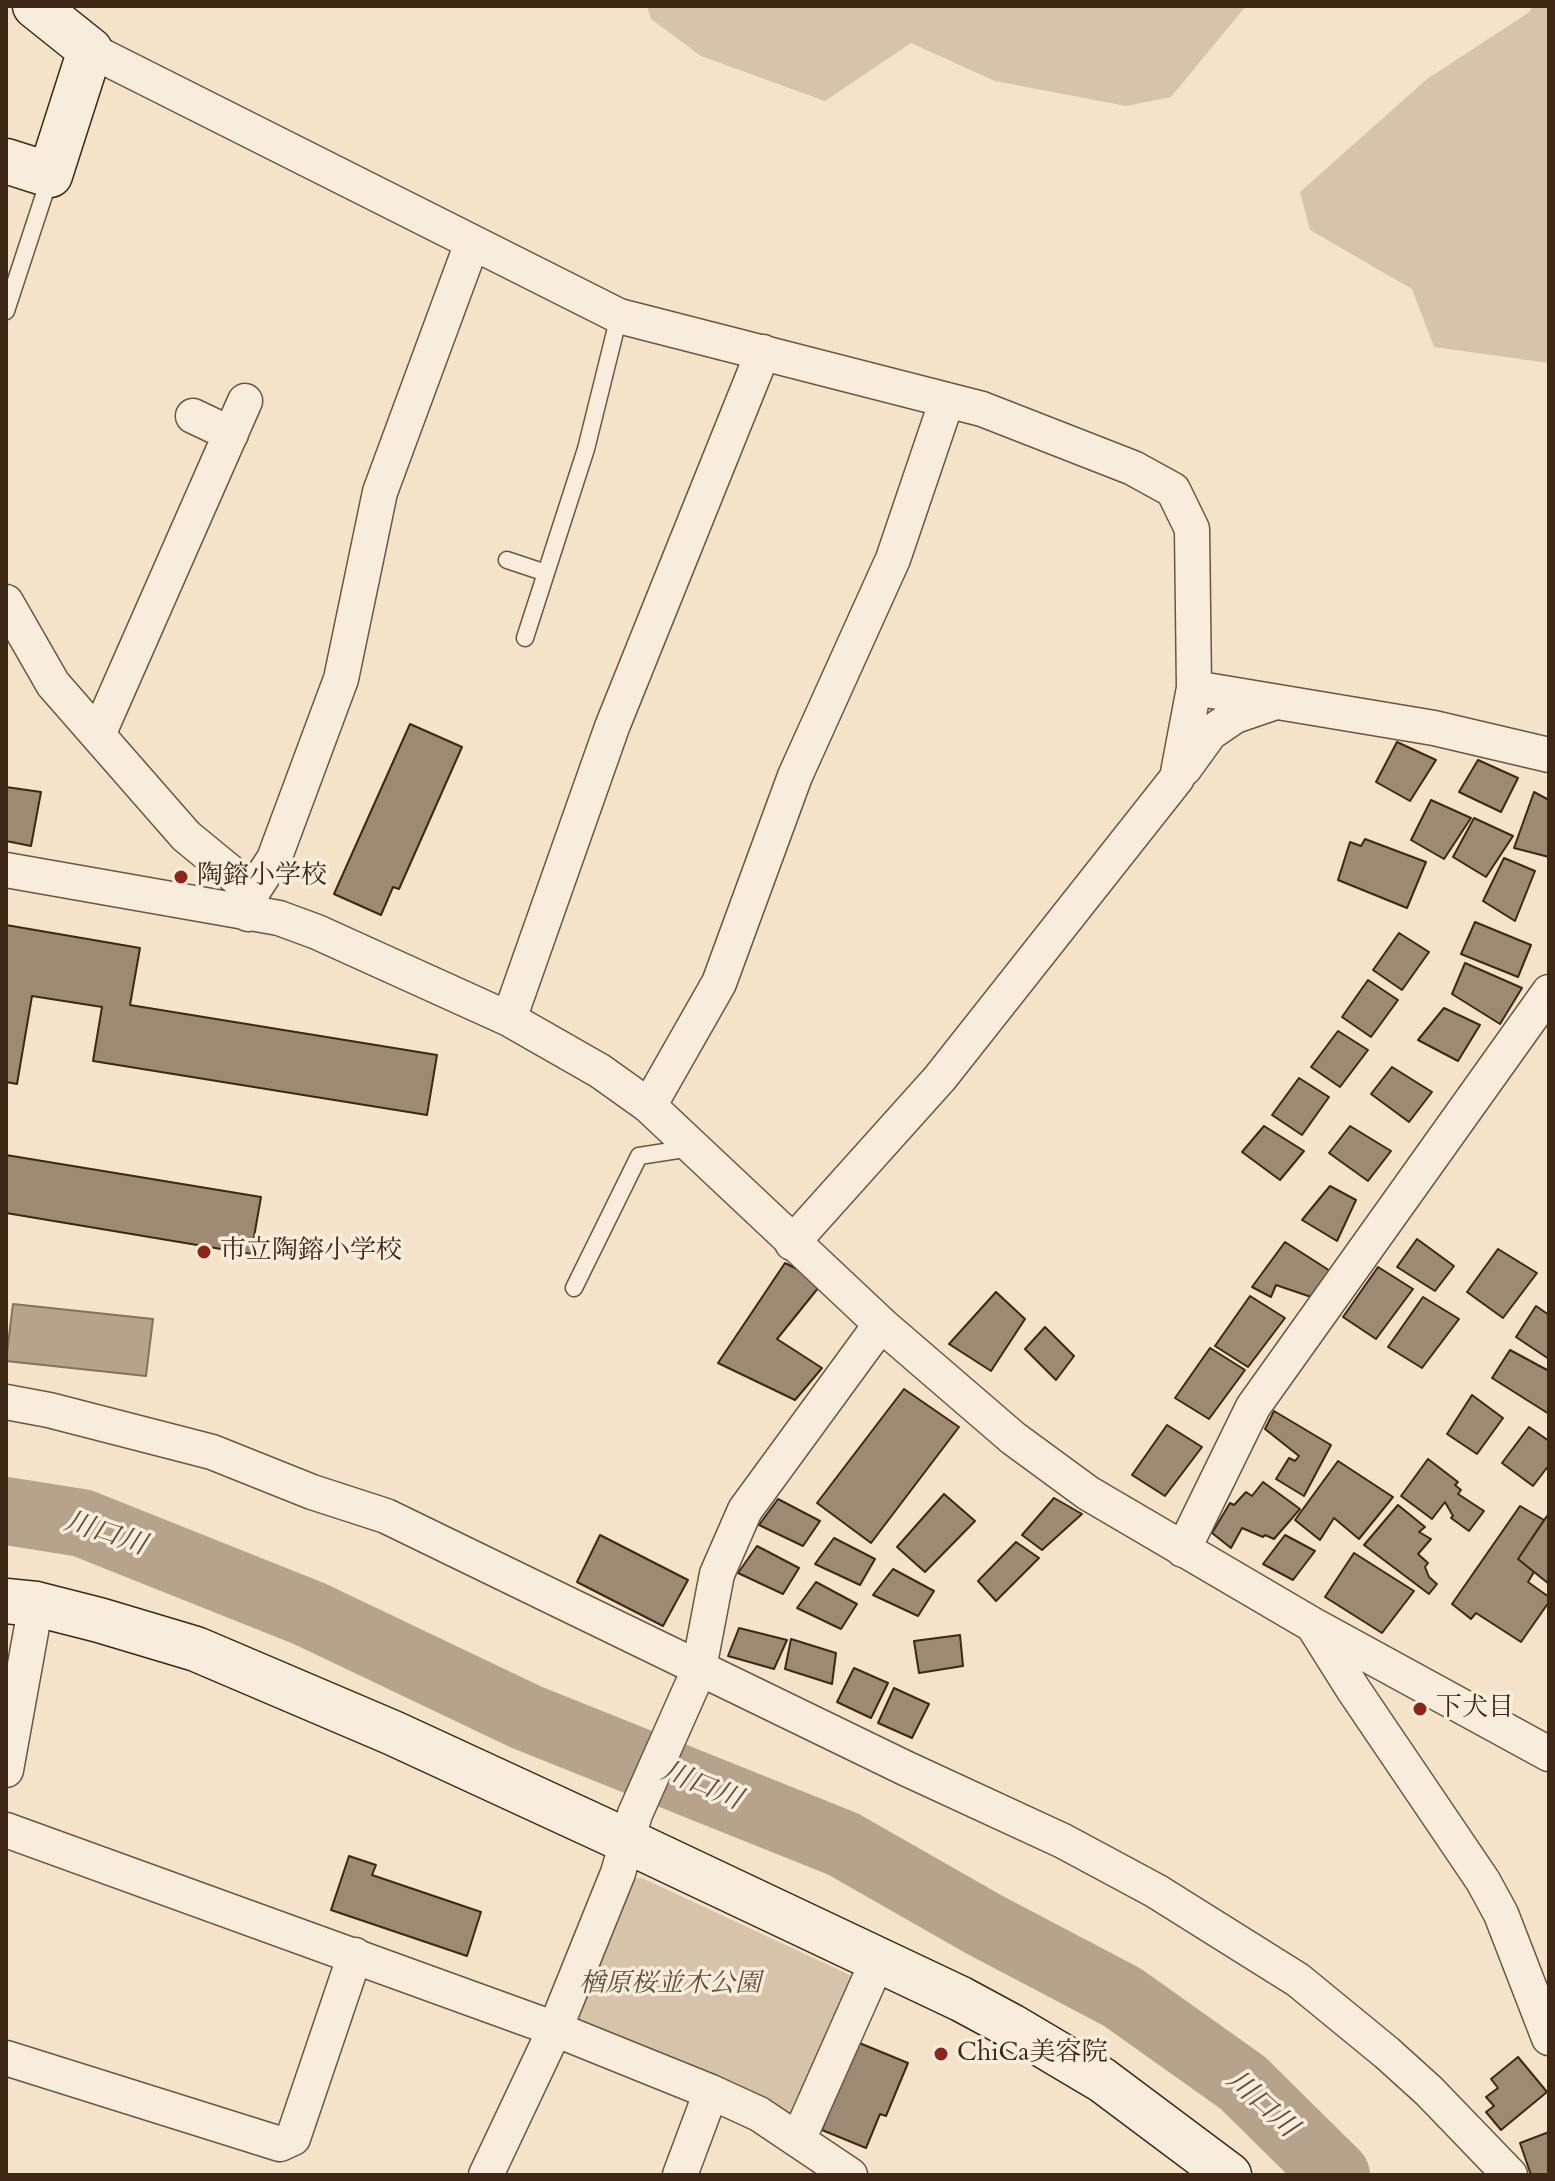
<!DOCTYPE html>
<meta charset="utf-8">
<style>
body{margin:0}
#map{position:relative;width:1555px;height:2181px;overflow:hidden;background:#f5e3c9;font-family:Cardo,serif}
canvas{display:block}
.frame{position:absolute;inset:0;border:8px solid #3f2715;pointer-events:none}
</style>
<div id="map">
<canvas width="1555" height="2181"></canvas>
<div class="frame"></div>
</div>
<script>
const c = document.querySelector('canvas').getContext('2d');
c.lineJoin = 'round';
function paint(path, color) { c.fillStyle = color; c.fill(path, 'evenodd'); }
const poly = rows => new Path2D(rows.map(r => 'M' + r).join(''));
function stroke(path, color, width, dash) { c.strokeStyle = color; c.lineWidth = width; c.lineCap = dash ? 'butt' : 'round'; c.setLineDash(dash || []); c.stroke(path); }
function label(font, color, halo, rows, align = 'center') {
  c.font = font + ' Cardo,"Noto Serif JP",serif'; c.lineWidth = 7; c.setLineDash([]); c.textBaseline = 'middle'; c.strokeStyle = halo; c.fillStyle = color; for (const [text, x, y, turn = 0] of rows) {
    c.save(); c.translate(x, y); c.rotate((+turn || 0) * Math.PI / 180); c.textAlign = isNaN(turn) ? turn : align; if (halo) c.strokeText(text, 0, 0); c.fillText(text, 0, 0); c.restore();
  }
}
paint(poly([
 [647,6,1246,6,1171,97,1126,106,995,81,911,43,825,101,701,56,651,19],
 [1533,6,1549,6,1549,363,1434,347,1412,289,1310,230,1300,192,1427,79,1528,13],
 [631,1878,642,1878,867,1983,798,2140,555,2029]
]), '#d6c3aa');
const water = poly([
 [13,1304,153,1319,146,1376,6,1361,13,1304]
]);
paint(water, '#b7a38c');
stroke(water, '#87715c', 2);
stroke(poly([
 [6,1511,82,1523,310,1614,526,1717,843,1844,985,1925,1122,1997,1243,2083,1336,2175]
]), '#b7a38c', 68);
const building = poly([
 [410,724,462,747,399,889,393,887,381,915,334,894,410,724],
 [1397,742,1436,760,1410,801,1376,782,1397,742],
 [1478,760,1518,778,1501,812,1459,792,1478,760],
 [6,787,41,792,31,846,6,841,6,787],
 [1534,792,1549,800,1549,857,1514,848,1534,792],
 [1431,800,1471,818,1444,859,1411,840,1431,800],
 [1474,818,1513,836,1486,877,1453,857,1474,818],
 [1365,839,1426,862,1407,908,1338,880,1350,842,1361,846,1365,839],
 [1504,858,1535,871,1515,921,1483,901,1504,858],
 [1475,922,1531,945,1518,977,1461,954,1475,922],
 [6,925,140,948,130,1005,437,1055,427,1115,93,1061,102,1007,32,996,17,1084,6,1082,6,925],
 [1399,933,1429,952,1402,990,1373,970,1399,933],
 [1465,963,1522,988,1500,1024,1452,994,1465,963],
 [1368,980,1398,1000,1371,1037,1342,1017,1368,980],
 [1444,1008,1480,1025,1458,1061,1418,1040,1444,1008],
 [1338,1031,1368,1050,1340,1087,1311,1067,1338,1031],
 [1392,1067,1432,1092,1409,1122,1371,1094,1392,1067],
 [1299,1078,1329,1097,1302,1135,1272,1115,1299,1078],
 [1264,1126,1304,1151,1280,1180,1242,1152,1264,1126],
 [1350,1126,1391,1151,1368,1181,1329,1153,1350,1126],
 [6,1155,261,1197,251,1254,6,1213,6,1155],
 [1330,1186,1356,1200,1337,1241,1302,1220,1330,1186],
 [1417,1239,1454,1266,1435,1291,1397,1267,1417,1239],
 [1285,1242,1338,1276,1320,1300,1276,1285,1271,1297,1252,1287,1285,1242],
 [1498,1249,1537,1273,1503,1318,1467,1292,1498,1249],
 [785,1263,823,1282,777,1339,822,1368,795,1400,718,1363,785,1263],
 [1378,1267,1413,1289,1376,1339,1343,1317,1378,1267],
 [996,1292,1025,1319,991,1371,949,1344,996,1292],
 [1250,1296,1285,1318,1248,1367,1215,1346,1250,1296],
 [1423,1297,1459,1319,1422,1368,1388,1347,1423,1297],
 [1536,1306,1549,1315,1549,1359,1516,1337,1536,1306],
 [1045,1327,1074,1356,1056,1380,1025,1349,1045,1327],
 [1210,1348,1245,1370,1209,1419,1175,1398,1210,1348],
 [1510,1350,1549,1371,1549,1414,1492,1378,1510,1350],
 [904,1389,959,1427,871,1543,817,1503,904,1389],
 [1472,1395,1503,1418,1477,1454,1447,1434,1472,1395],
 [1274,1411,1331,1445,1304,1496,1276,1479,1289,1458,1295,1461,1299,1456,1265,1429,1274,1411],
 [1167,1425,1202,1447,1165,1496,1132,1475,1167,1425],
 [1529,1427,1549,1441,1549,1465,1533,1486,1502,1463,1529,1427],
 [1428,1459,1458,1482,1455,1485,1461,1490,1458,1494,1484,1511,1469,1531,1451,1518,1453,1516,1445,1502,1432,1519,1401,1496,1428,1459],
 [1338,1461,1393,1497,1359,1539,1334,1518,1320,1540,1295,1520,1338,1461],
 [1263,1482,1300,1509,1274,1539,1265,1535,1263,1537,1242,1528,1231,1548,1212,1533,1230,1503,1234,1505,1246,1492,1252,1496,1263,1482],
 [944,1494,975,1521,925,1572,897,1547,944,1494],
 [1054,1498,1082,1514,1042,1550,1022,1535,1054,1498],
 [778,1499,820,1521,803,1546,759,1525,778,1499],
 [1398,1505,1425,1527,1419,1532,1431,1539,1418,1554,1428,1563,1425,1567,1429,1577,1437,1584,1429,1594,1364,1545,1398,1505],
 [1520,1506,1544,1520,1518,1559,1534,1572,1528,1582,1549,1597,1549,1602,1521,1642,1476,1613,1471,1619,1452,1604,1520,1506],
 [1549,1513,1549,1584,1518,1559,1549,1513],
 [600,1535,688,1580,663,1626,577,1582,600,1535],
 [1285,1535,1315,1551,1293,1580,1263,1564,1285,1535],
 [834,1538,875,1559,860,1585,815,1564,834,1538],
 [1016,1542,1039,1558,996,1601,978,1581,1016,1542],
 [757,1546,799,1568,783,1594,738,1573,757,1546],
 [1354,1553,1414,1591,1382,1633,1325,1597,1354,1553],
 [893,1569,934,1591,918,1616,873,1595,893,1569],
 [816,1582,857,1604,841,1629,797,1608,816,1582],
 [739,1628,787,1640,774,1669,728,1656,739,1628],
 [960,1635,963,1666,919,1673,914,1641,960,1635],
 [791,1639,836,1653,832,1684,785,1669,791,1639],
 [854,1668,888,1683,871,1718,837,1702,854,1668],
 [894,1688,929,1704,912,1738,878,1723,894,1688],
 [349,1856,376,1865,372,1875,481,1912,467,1956,331,1910,349,1856],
 [857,2042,908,2063,886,2116,880,2114,866,2148,822,2130,857,2042],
 [1518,2057,1547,2092,1501,2130,1486,2112,1494,2106,1486,2097,1498,2088,1491,2079,1518,2057],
 [1549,2132,1549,2174,1531,2175,1520,2143,1549,2132]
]);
paint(building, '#9e8973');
stroke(building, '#3f2715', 2);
const lane = poly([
 [6,311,50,177],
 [507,560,546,573],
 [525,638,586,449,619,316],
 [574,1288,639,1156,691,1148]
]);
const street = poly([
 [90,50,619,316,982,409,1133,468,1173,490,1192,529,1194,688,1177,778,940,1078,792,1243],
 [193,416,231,434],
 [6,602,53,684,186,836,253,891,248,914],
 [1194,688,1434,728,1549,755],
 [98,735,245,401],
 [1184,769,1210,733,1235,716,1273,703],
 [6,870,279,918,317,932,509,1019,600,1071,649,1106,883,1326,1013,1438,1088,1493,1313,1625,1549,1754],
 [253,891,274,859,341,679,380,492,472,243],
 [509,1019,612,727,763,352],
 [649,1106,719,983,795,776,893,559,947,400],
 [6,1402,49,1410,212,1452,312,1492,386,1516,905,1768,1063,1841,1156,1891,1298,1980,1387,2053,1429,2091,1510,2175],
 [1183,1550,1253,1407,1549,992],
 [1314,1627,1353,1689,1483,1881,1501,1914,1549,2038],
 [6,1770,36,1604],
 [6,1830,555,2029,711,2092,759,2114,850,2175],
 [6,2058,280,2144,293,2138,355,1955],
 [798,2140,878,1960],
 [486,2175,555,2029,618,1873,635,1814,694,1681,699,1668,717,1574,745,1510,881,1324],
 [680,2175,711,2092]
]);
const secondary = poly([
 [6,161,50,175,90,50,35,6],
 [6,1601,36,1604,99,1620,196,1649,393,1733,627,1841,961,1999,1011,2026,1102,2080,1229,2175]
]);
stroke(lane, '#6c5642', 19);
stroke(street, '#6c5642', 37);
stroke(secondary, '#3f2715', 47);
stroke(lane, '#f8eddc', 16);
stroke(street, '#f8eddc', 34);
stroke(secondary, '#f8eddc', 44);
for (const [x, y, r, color] of [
 [181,877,8,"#8f2418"],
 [204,1252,8,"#8f2418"],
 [1420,1709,8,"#8f2418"],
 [941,2054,8,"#8f2418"]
]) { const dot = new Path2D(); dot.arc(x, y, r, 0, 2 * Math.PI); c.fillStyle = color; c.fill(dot); stroke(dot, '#f8eddc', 3); }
label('26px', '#3f2715', '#f8eddc', [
 ["陶鎔小学校",197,877],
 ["市立陶鎔小学校",220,1252],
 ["下犬目",1436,1709],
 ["ChiCa美容院",957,2054]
], 'left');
label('italic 26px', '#654e3a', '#f8eddc', [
 ["楢原桜並木公園",670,1985]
]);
label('italic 28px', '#634c39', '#f8eddc', [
 ["川口川",105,1535,18],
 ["川口川",701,1787,22],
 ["川口川",1261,2105,42]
]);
</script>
